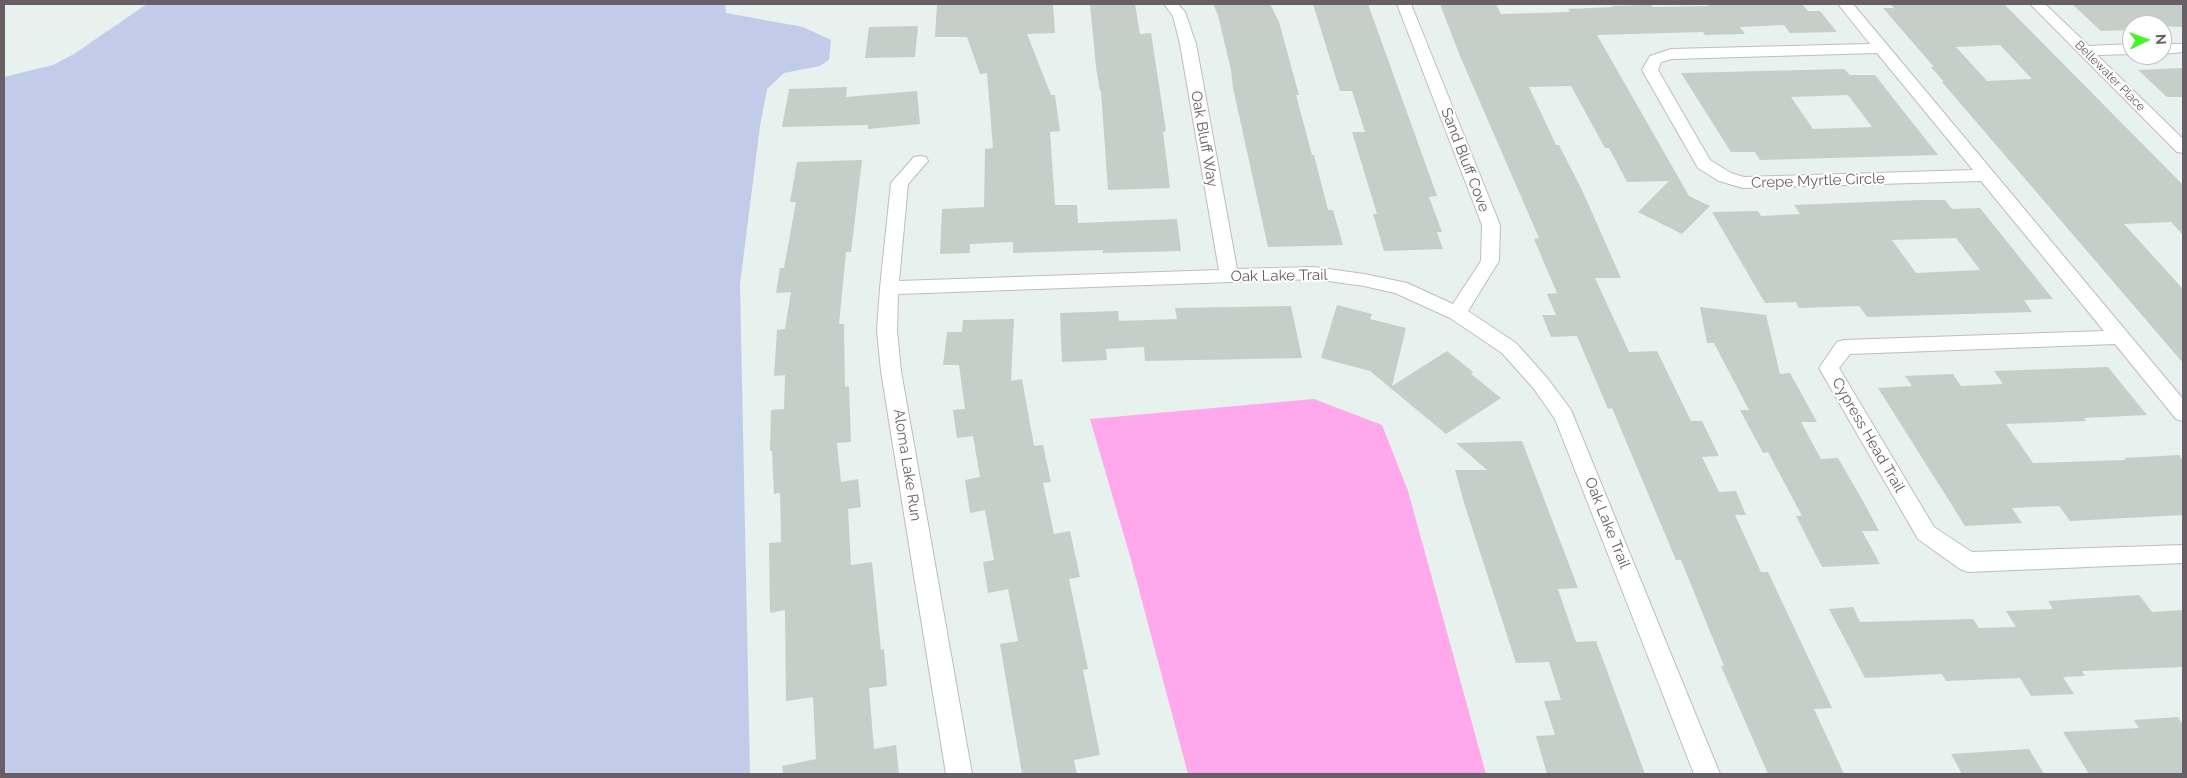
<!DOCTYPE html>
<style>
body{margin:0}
#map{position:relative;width:2187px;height:778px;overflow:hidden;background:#e7f1ed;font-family:Raleway,sans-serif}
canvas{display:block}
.frame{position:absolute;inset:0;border:5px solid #685e65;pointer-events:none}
.north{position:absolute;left:2122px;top:15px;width:50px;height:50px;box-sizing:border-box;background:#fff;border:1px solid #c3bfc1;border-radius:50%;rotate:87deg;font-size:14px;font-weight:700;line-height:20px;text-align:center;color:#685e65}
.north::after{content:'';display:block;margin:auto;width:18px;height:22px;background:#47f42a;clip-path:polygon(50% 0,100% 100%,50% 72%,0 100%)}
</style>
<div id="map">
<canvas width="2187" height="778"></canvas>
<div class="frame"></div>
<div class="north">N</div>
</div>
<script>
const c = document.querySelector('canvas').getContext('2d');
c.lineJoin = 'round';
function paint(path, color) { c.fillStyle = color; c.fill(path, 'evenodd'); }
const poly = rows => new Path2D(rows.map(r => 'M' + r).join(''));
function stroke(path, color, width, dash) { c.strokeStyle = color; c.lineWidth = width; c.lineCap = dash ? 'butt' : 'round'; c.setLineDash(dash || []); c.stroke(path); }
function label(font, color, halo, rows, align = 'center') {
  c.font = font + ' Raleway,sans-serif'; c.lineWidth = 4; c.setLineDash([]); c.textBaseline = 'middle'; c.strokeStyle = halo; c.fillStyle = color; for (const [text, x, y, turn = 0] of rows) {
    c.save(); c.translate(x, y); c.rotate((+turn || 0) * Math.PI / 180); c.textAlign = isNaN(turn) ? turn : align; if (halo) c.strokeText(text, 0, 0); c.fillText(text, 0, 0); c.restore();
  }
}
paint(poly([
 [147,4,725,4,726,13,803,27,831,40,829,60,820,66,784,73,767,89,760,126,740,284,750,774,4,774,4,77,53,65,74,54]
]), '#c2cbea');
paint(poly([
 [1314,399,1382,425,1408,491,1486,774,1188,774,1130,556,1090,419]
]), '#ffa9ec');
paint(poly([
 [937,4,1053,4,1055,33,1027,34,1051,95,1055,95,1060,131,1050,132,1055,205,1077,205,1078,223,1177,219,1181,251,1103,253,1103,250,1013,253,1013,242,970,244,970,253,940,254,942,209,984,207,985,149,993,148,987,73,980,74,967,37,935,37],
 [1090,4,1135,4,1140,34,1151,33,1166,131,1163,132,1170,188,1108,190,1101,91,1100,91,1096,67],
 [1213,4,1270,4,1279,22,1299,95,1296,95,1312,155,1314,155,1328,210,1333,210,1343,245,1268,247,1233,88,1231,70,1218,15],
 [1313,4,1368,4,1437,196,1429,197,1442,232,1437,232,1443,249,1384,251,1373,214,1377,214,1352,132,1365,132,1352,91,1340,91],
 [1440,4,1496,4,1501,14,1570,12,1568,9,1613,7,1612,6,1651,5,1653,7,1709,6,1708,4,1802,4,1808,11,1820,11,1837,32,1790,33,1784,25,1740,27,1745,34,1705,35,1703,32,1597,35,1689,196,1710,206,1682,234,1638,212,1669,181,1627,182,1609,148,1605,148,1571,86,1529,87,1556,145,1559,145,1582,190,1621,278,1595,278,1629,352,1657,351,1691,421,1702,421,1719,456,1702,457,1719,492,1736,491,1746,515,1735,515,1761,572,1768,572,1832,708,1814,709,1844,774,1768,774,1721,666,1724,666,1681,560,1676,560,1612,408,1608,409,1577,336,1551,337,1542,315,1556,315,1547,294,1557,293,1534,239,1539,238,1460,56],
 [1890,4,2004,4,2183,185,2183,235,2171,222,2124,224,2183,289,2183,363,1942,82,1944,82,1931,67,1934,67,1883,8,1894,8],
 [2000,45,2032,79,1987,81,1956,47],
 [2072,4,2183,4,2183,27,2132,25,2132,30,2101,31],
 [918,26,915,57,865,58,869,27],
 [2183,68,2183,97,2167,97,2138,70],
 [1844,69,1850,75,1875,75,1938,155,1760,160,1755,152,1731,152,1681,73],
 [1848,95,1872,127,1813,129,1791,97],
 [847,87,846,97,917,91,920,124,868,129,868,125,782,127,789,89],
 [862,160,851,252,846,252,839,324,844,324,845,387,849,386,851,442,837,443,841,482,858,479,861,507,848,509,851,565,872,562,881,650,884,649,887,686,869,688,874,749,896,745,899,774,783,774,782,766,816,759,813,697,786,701,785,610,770,613,769,543,781,542,780,493,774,494,772,451,770,451,771,410,784,409,785,375,774,376,777,330,785,329,791,292,776,293,780,268,784,268,796,202,790,202,797,162],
 [1920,200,1945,200,1952,209,1980,208,2053,299,2024,300,2032,312,1867,317,1859,306,1799,308,1796,302,1765,303,1712,212,1758,211,1761,216,1800,214,1794,205],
 [1956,238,1980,270,1916,273,1892,240],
 [1337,305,1372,314,1370,319,1406,328,1392,386,1447,351,1473,372,1471,374,1501,398,1446,434,1370,371,1321,358],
 [1291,306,1302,358,1145,361,1144,347,1106,349,1107,360,1062,362,1060,313,1118,311,1119,321,1177,319,1175,308],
 [1700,307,1766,315,1780,374,1790,373,1817,422,1801,422,1821,459,1838,458,1864,503,1879,531,1862,531,1880,564,1822,567,1796,516,1802,516,1768,452,1763,453,1740,410,1749,410,1714,343,1707,343],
 [1014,319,1011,381,1022,379,1034,446,1043,445,1051,482,1043,483,1054,534,1070,531,1080,577,1069,579,1088,669,1083,670,1100,755,1074,760,1077,774,1022,774,1000,644,1018,641,1008,589,988,593,983,562,994,560,985,510,970,513,965,480,980,477,973,436,957,438,953,410,965,409,959,365,943,365,947,332,962,332,963,320],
 [2108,367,2147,415,2084,418,2086,421,2006,424,2033,463,2126,460,2124,458,2179,455,2183,461,2183,515,2070,521,2059,506,2012,508,2022,523,1965,526,1878,388,1912,386,1905,376,1953,374,1961,386,2003,384,1994,371],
 [1522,441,1578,588,1558,589,1576,642,1596,641,1645,774,1547,774,1536,736,1555,735,1544,701,1561,700,1549,662,1516,663,1465,506,1455,470,1487,470,1456,443],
 [2139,595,2152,612,2183,610,2183,667,2082,671,2085,676,2063,677,2074,694,2031,696,2020,678,1946,681,1942,674,1865,678,1829,609,1853,607,1860,622,1973,619,1979,628,2016,627,2006,611,2053,609,2048,601],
 [2178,717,2183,725,2183,774,2089,774,2063,732,2139,728,2134,720],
 [2029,749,2044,774,1962,774,1951,754]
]), '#c5cfca');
const minor = poly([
 [1164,4,1178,4,1185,12,1196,44,1237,269,1314,267,1364,274,1407,283,1453,304,1481,261,1482,225,1397,4,1411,4,1500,225,1499,261,1468,311,1516,343,1548,379,1571,410,1720,774,1694,774,1555,419,1534,389,1502,353,1450,318,1395,293,1364,286,1314,279,898,294,897,331,901,371,972,774,946,774,881,371,877,331,880,288,891,183,914,157,920,156,926,157,928,161,908,184,899,281,1219,270,1180,44,1173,16,1164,4],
 [1838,4,1853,4,2183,399,2183,421,2176,419,2115,344,1850,354,1839,368,1934,527,1972,552,2183,545,2183,563,1968,572,1960,569,1918,539,1819,368,1837,342,1844,340,2104,331,1981,181,1743,188,1719,181,1698,168,1642,70,1650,56,1671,49,1870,44,1838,4],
 [1877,53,1973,170,1744,177,1731,173,1710,160,1658,70,1661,62,1672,59,1877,53],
 [2030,4,2045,4,2089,46,2132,44,2132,54,2097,55,2183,139,2183,153,2177,152,2030,4],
 [2162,44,2183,44,2183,52,2162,54,2162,44]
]);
stroke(minor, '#c3bbc0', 2);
paint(minor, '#fff');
label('12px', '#685e65', '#fff', [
 ["Bellewater Place",2110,76,45]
]);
label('15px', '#685e65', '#fff', [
 ["Oak Bluff Way",1204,139,80],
 ["Sand Bluff Cove",1465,160,69],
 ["Crepe Myrtle Circle",1818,181,-2],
 ["Oak Lake Trail",1279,276,-1],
 ["Cypress Head Trail",1868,435,60],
 ["Aloma Lake Run",907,465,81],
 ["Oak Lake Trail",1607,523,68]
]);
</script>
